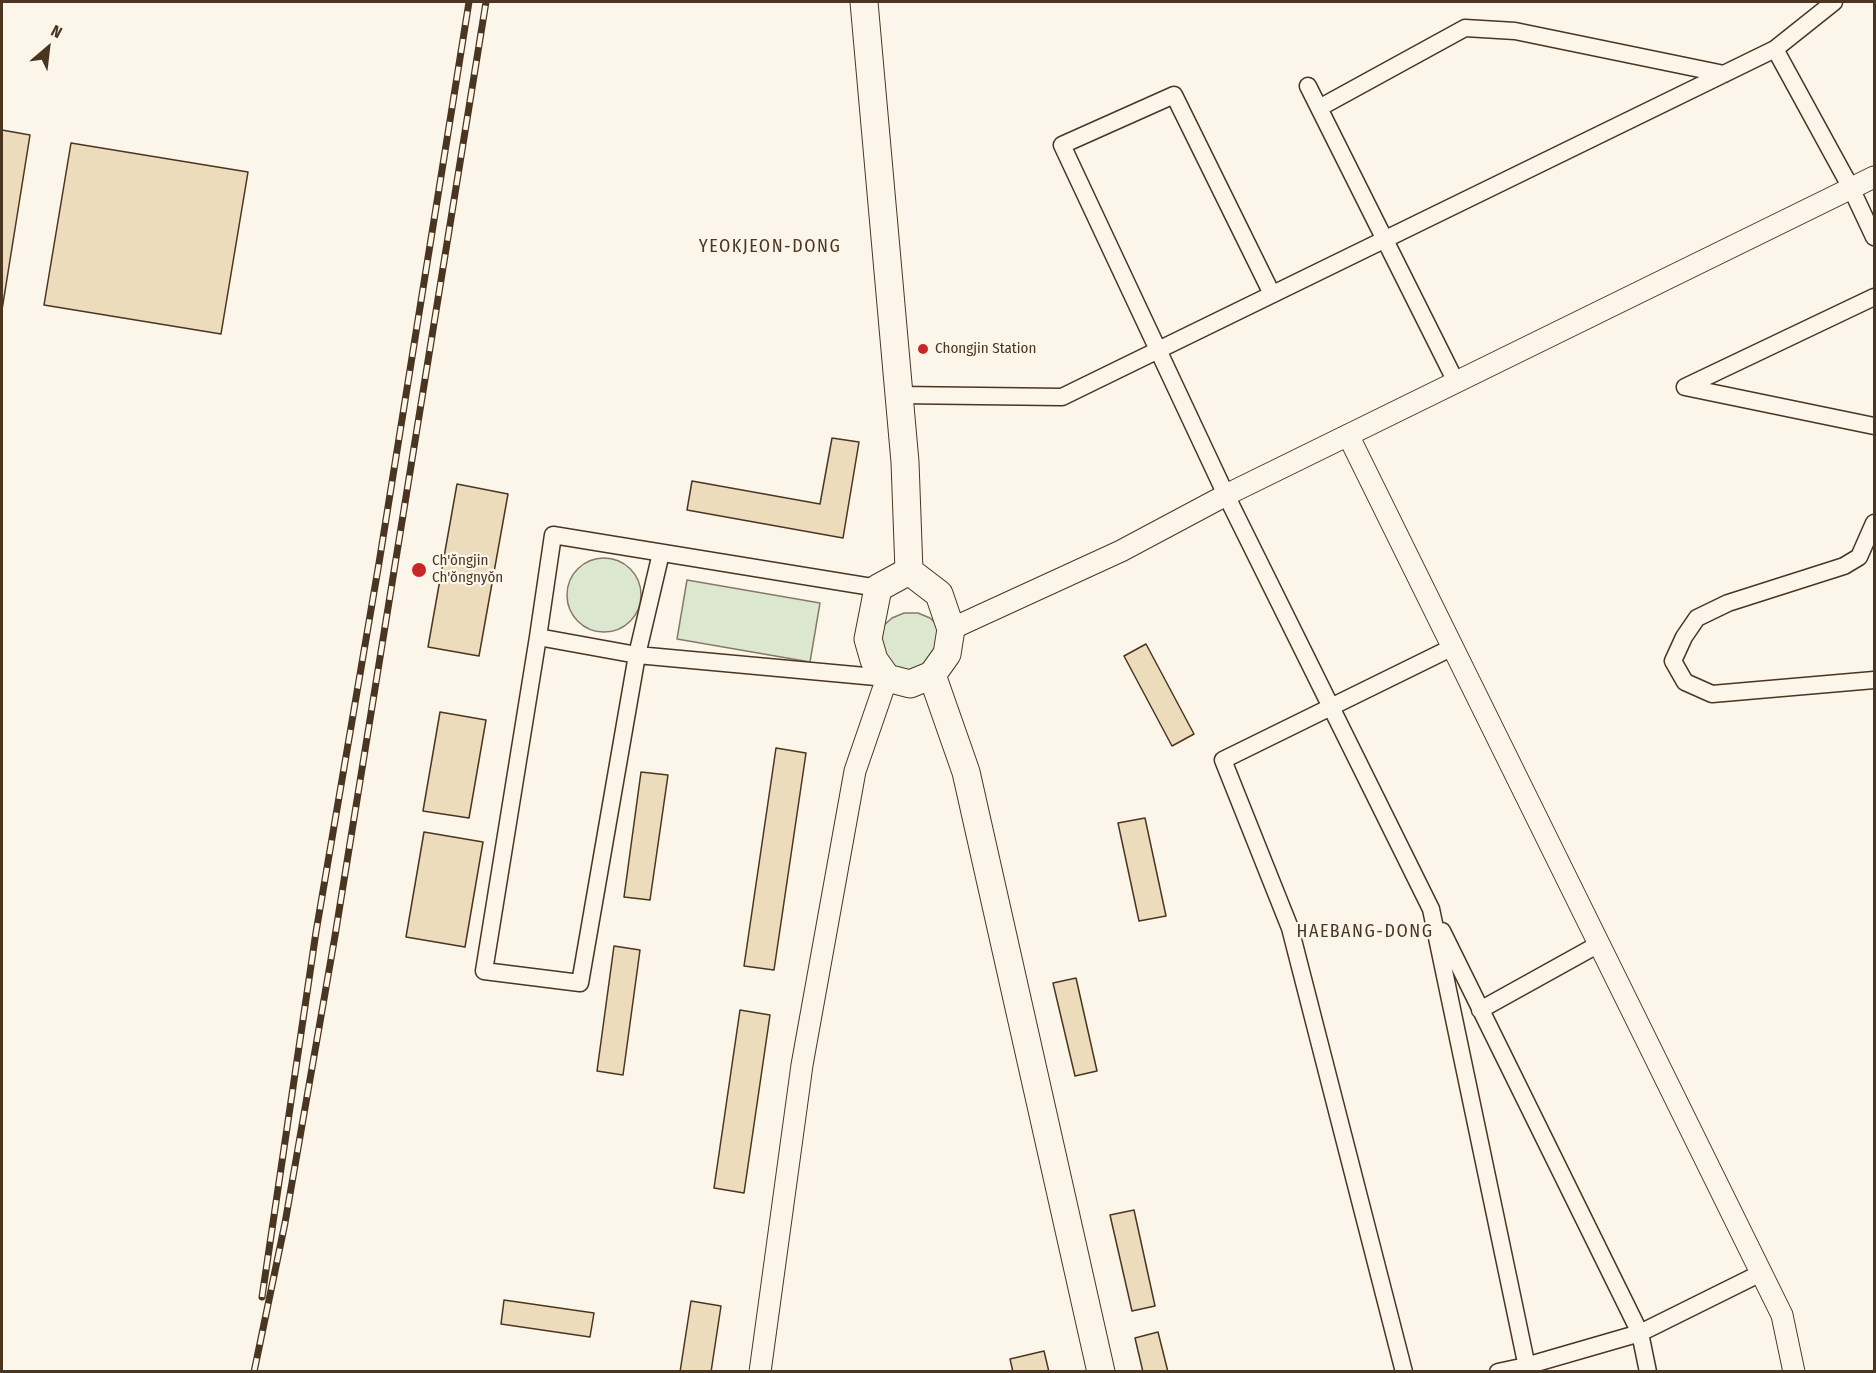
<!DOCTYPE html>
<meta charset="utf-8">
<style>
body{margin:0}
#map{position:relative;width:1876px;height:1373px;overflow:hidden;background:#fbf6e9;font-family:"Fira Sans Condensed",sans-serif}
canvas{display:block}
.frame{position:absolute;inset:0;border:3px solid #4a3520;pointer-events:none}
.north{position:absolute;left:18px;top:18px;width:60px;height:60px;-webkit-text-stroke:4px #fbf6e9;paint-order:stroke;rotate:28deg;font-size:16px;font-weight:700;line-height:24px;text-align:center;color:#4a3520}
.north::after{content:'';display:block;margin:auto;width:21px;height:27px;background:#4a3520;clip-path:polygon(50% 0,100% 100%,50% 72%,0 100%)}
</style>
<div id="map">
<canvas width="1876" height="1373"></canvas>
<div class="frame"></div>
<div class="north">N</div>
</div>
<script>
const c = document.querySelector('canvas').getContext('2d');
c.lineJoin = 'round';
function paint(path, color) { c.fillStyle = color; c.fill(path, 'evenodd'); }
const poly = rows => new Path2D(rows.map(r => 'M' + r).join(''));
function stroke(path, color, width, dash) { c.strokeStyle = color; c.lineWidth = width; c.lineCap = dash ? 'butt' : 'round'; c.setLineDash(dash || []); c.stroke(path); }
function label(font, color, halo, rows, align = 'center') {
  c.font = font + ' "Fira Sans Condensed",sans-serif'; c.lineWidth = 4.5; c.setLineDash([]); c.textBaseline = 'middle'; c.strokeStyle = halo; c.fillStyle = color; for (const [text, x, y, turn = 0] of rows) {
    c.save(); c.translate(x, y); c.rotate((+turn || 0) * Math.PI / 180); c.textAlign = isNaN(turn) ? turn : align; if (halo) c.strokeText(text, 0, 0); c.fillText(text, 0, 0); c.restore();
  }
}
const green = poly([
 '567 595a37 37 0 1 1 74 0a37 37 0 1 1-74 0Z',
 [687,580,820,603,810,662,677,639,687,580],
 [904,613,918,613,930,618,941,628,947,641,903,686,876,638,882,627,892,618,904,613]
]);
paint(green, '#dce7d0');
stroke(green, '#887966', 1.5);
const building = poly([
 [2,130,30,135,2,310,2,130],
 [71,143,248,172,221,334,44,305,71,143],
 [832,438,859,442,843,538,687,510,692,481,820,504,832,438],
 [457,484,508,494,479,656,428,647,457,484],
 [1146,644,1194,734,1172,746,1124,656,1146,644],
 [440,712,486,720,469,818,423,811,440,712],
 [776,748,806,753,774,970,744,966,776,748],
 [641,772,668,775,650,900,624,897,641,772],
 [1145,818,1166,916,1139,921,1118,823,1145,818],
 [424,832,483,842,465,947,406,937,424,832],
 [614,946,640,950,623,1075,597,1071,614,946],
 [1076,978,1097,1071,1075,1076,1053,983,1076,978],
 [740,1010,770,1015,744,1193,714,1188,740,1010],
 [1134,1210,1155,1306,1132,1311,1110,1215,1134,1210],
 [504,1300,594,1313,590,1337,501,1324,504,1300],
 [691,1301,721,1306,711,1372,680,1372,691,1301],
 [1158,1332,1168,1372,1143,1372,1135,1338,1158,1332],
 [1044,1351,1049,1372,1013,1372,1010,1359,1044,1351]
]);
paint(building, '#ecdcbc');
stroke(building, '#4a3520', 1.5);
const minor = poly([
 [1775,49,1851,188,1874,237],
 [1308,86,1456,382],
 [1319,108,1465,28,1515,31,1724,74],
 [1272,294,1174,95,1062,145,1226,495,1431,909,1528,1372],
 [1874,297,1685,387,1874,426],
 [898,395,1062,397,1775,49,1834,2],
 [1874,523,1859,557,1844,566,1728,603,1697,618,1684,637,1673,661,1685,682,1712,694,1874,680],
 [878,588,553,535,538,637,637,655,887,678],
 [538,637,484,971,580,983,637,655,661,553],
 [1442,931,1640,1333,1648,1372],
 [1480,1010,1599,944],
 [1404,1372,1290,928,1223,760,1453,647],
 [1498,1372,1526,1366,1640,1333,1761,1273]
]);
const tertiary = poly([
 [1348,435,1782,1315,1794,1372],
 [951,629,1121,551,1226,495,1874,177],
 [760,1372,802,1065,855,771,887,678]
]);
const trunk = poly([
 [864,2,905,462,909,571],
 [909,571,939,594,951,629,947,654,932,675,910,684,887,678,874,660,868,639,878,588,909,571],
 [932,675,966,772,1101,1372]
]);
stroke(minor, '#4a3520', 19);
stroke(tertiary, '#4a3520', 23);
stroke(trunk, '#4a3520', 29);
stroke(minor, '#fbf6e9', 16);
stroke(tertiary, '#fbf6e9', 21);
stroke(trunk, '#fbf6e9', 27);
const rail = poly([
 [262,1297,316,932,379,563,469,2],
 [254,1372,285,1223,335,936,486,2]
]);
stroke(rail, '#4a3520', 7);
stroke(rail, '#fbf6e9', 4.5, [14]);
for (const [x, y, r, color] of [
 [923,349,6,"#c62828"],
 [419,570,8,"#c62828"]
]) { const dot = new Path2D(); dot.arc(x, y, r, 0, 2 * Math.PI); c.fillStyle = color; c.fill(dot); stroke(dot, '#fbf6e9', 2); }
label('15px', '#4a3520', '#fbf6e9', [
 ["Chongjin Station",935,349],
 ["Ch'ŏngjin",432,561],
 ["Ch'ŏngnyŏn",432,578]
], 'left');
c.letterSpacing = '1.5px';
label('18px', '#4a3520', '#fbf6e9', [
 ["YEOKJEON-DONG",770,247],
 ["HAEBANG-DONG",1365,932]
]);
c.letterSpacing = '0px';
</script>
